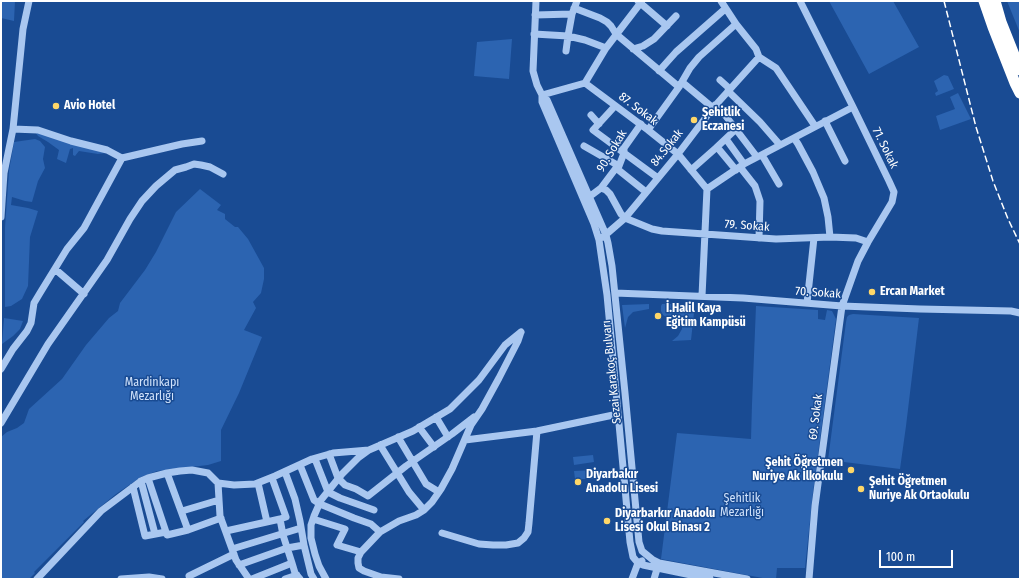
<!DOCTYPE html>
<meta charset="utf-8">
<style>
body{margin:0}
#map{position:relative;width:1021px;height:580px;overflow:hidden;background:#194b93;font-family:"Fira Sans Condensed",sans-serif}
canvas{display:block}
.frame{position:absolute;inset:0;border:2px solid #fff;pointer-events:none}
.scale{position:absolute;left:879px;top:550px;width:74px;height:18px;box-sizing:border-box;border:2px solid #fff;border-top:0;padding-left:5px;font-size:12px;line-height:14px;white-space:nowrap;color:#fff;-webkit-text-stroke:3px #194b93;paint-order:stroke}
</style>
<div id="map">
<canvas width="1021" height="580"></canvas>
<div class="frame"></div>
<div class="scale">100 m</div>
</div>
<script>
const c = document.querySelector('canvas').getContext('2d');
c.lineJoin = 'round';
function paint(path, color) { c.fillStyle = color; c.fill(path, 'evenodd'); }
const poly = rows => new Path2D(rows.map(r => 'M' + r).join(''));
function stroke(path, color, width, dash) { c.strokeStyle = color; c.lineWidth = width; c.lineCap = dash ? 'butt' : 'round'; c.setLineDash(dash || []); c.stroke(path); }
function label(font, color, halo, rows, align = 'center') {
  c.font = font + ' "Fira Sans Condensed",sans-serif'; c.lineWidth = 3; c.setLineDash([]); c.textBaseline = 'middle'; c.strokeStyle = halo; c.fillStyle = color; for (const [text, x, y, turn = 0] of rows) {
    c.save(); c.translate(x, y); c.rotate((+turn || 0) * Math.PI / 180); c.textAlign = isNaN(turn) ? turn : align; if (halo) c.strokeText(text, 0, 0); c.fillText(text, 0, 0); c.restore();
  }
}
paint(poly([
 [1,1,15,1,14,21,1,18],
 [829,1,893,1,919,47,869,74],
 [1007,1,1020,1,1020,33],
 [512,39,509,79,474,76,477,42],
 [944,75,948,76,954,89,936,96,935,93,938,91,934,81],
 [958,93,971,119,940,130,936,116,955,109,950,97],
 [35,132,106,153,98,154,79,151,75,156,73,155,73,148,70,149,66,163,57,159,59,150,48,142,38,136],
 [35,139,40,141,45,147,43,159,45,168,38,181,32,202,25,201,12,197,11,205,28,208,38,211,30,237,28,286,22,299,11,306,5,307,5,227,9,171,14,142],
 [200,189,221,205,217,210,225,214,225,219,235,227,238,227,248,239,264,268,264,279,261,293,253,302,256,308,244,330,262,337,239,393,221,430,221,461,208,465,157,471,141,477,116,494,83,521,84,522,34,572,35,573,29,579,1,579,1,437,7,432,17,428,24,423,29,409,62,379,86,345,109,318,118,311,120,303,145,270,156,252,176,212],
 [649,304,649,309,633,312,628,317,625,328,622,305],
 [662,304,695,304,691,340,672,341,678,336,682,329,682,324,680,322,668,318,663,315,661,311,661,306],
 [756,306,818,310,818,319,825,320,827,310,832,311,836,319,813,492,805,568,777,568,776,579,768,579,661,559,677,433,751,439,752,404],
 [853,314,919,318,906,426,900,469,828,460,846,322,847,317,849,315],
 [4,318,23,321,20,329,13,336,2,344],
 [593,455,594,462,574,465,573,457],
 [597,470,598,479,575,479,574,471]
]), '#2c64b1');
stroke(poly([
 [536,1,533,71,537,85,542,95,542,102,594,224,599,240,607,295,630,542,633,557,638,563,643,565,710,579],
 [638,1,667,26],
 [721,1,736,24,756,49,759,57,776,68,815,126],
 [800,1,853,107,889,181,894,192,892,202,868,242,858,261,842,306,815,506,809,579],
 [574,8,600,18,607,22,611,26,616,34,679,87],
 [535,15,572,14],
 [534,34,568,36,585,40,606,48],
 [633,49,643,46,654,39,676,16],
 [566,51,568,36,572,14,577,1],
 [659,71,676,52,725,9],
 [720,80,730,89],
 [682,82,713,108],
 [585,83,648,130,678,154,707,189,702,296],
 [728,91,760,122,780,145],
 [542,95,547,100,606,235,608,243,612,266,625,393,639,542,642,551,653,560,659,563,747,579],
 [542,95,585,83,606,48,642,1],
 [715,105,725,115,757,157],
 [615,106,593,130,658,178],
 [591,115,599,124],
 [825,121,845,161],
 [13,129,38,130,71,141,107,150,122,158,182,144,202,141],
 [648,130,679,87,690,68,699,57,736,24],
 [794,138,798,144,813,172,824,198,828,217,830,237],
 [726,139,744,164],
 [584,146,619,166],
 [717,147,736,170],
 [762,155,779,184],
 [740,167,755,186,760,201,759,238],
 [616,168,646,192],
 [691,170,717,147,736,129],
 [601,188,606,190,610,194,621,214,625,218,652,229,662,231,776,239,830,237,856,238,868,242],
 [707,189,744,164,853,107],
 [589,197,601,188,616,168,619,166,624,153,624,148,641,124],
 [1,217,4,173,13,129,23,29,29,1],
 [603,237,625,218,678,154,713,108,759,57],
 [55,269,84,294],
 [615,293,743,298,842,306,920,309,1011,311,1020,313],
 [807,303,814,238],
 [1,369,13,349,27,331,31,323,34,303,40,293,67,249,84,228,122,158],
 [436,417,448,437],
 [1,423,48,344,107,260,130,219,142,201,156,186,175,170,186,167,194,164,201,165,210,167,223,174],
 [419,427,434,447],
 [398,437,426,484,439,492],
 [465,440,537,431,618,414],
 [380,445,409,492,424,510],
 [329,454,338,478,345,485,356,489,368,496,406,466,452,434,474,417],
 [315,459,328,492,340,498,374,510],
 [300,465,314,500,320,504,354,518,371,524,380,532],
 [167,473,188,530,221,518],
 [148,478,167,535,188,530],
 [272,478,286,517,280,519],
 [141,481,155,534],
 [218,483,234,485,255,484,275,476,312,459,333,453,369,450,413,431,450,409,479,380,505,345,521,332],
 [258,483,267,522],
 [133,487,145,536,166,532],
 [182,511,219,500],
 [313,519,345,529,337,545,361,552],
 [226,531,280,519,283,535,292,563,295,573,300,579],
 [442,533,479,544,493,545,506,545,518,543,524,538,528,532,529,523,537,431],
 [304,545,311,574,314,579],
 [232,549,301,528],
 [239,565,287,548,304,545,300,521,295,499,285,472],
 [37,579,101,511,141,481,148,478,167,473,180,471,192,470,208,473,218,483,220,516,236,560,249,579],
 [121,579,149,577,162,579],
 [190,579,189,576,234,554],
 [252,579,292,563],
 [285,579,297,575],
 [326,579,319,566,315,554,311,538,311,525,314,516,321,500,342,474,358,458,369,450],
 [399,579,381,577,364,571,359,568,358,563,358,558,361,552,380,532,399,521,416,515,424,510,432,502,441,489,452,469,471,425,482,409,499,378,518,341,521,332],
 [632,579,638,563,642,561],
 [654,579,657,569]
]), '#a9c7f0', 7);
stroke(poly([
 [984,1,993,27,1015,83,1020,93],
 [995,1,1001,22,1020,70]
]), '#fff', 11);
stroke(poly([
 [944,1,976,127,993,181,1008,219,1020,244]
]), '#fff', 1.5, [7, 3]);
for (const [x, y, r, color] of [
 [56,106,4,"#ffd768"],
 [694,120,4,"#ffd768"],
 [872,292,4,"#ffd768"],
 [658,316,4,"#ffd768"],
 [851,470,4,"#ffd768"],
 [578,482,4,"#ffd768"],
 [861,489,4,"#ffd768"],
 [607,521,4,"#ffd768"]
]) { const dot = new Path2D(); dot.arc(x, y, r, 0, 2 * Math.PI); c.fillStyle = color; c.fill(dot); stroke(dot, '#194b93', 1.5); }
label('bold 12px', '#fff', '#194b93', [
 ["Avio Hotel",64,106],
 ["Şehitlik",702,113],
 ["Eczanesi",702,127],
 ["Ercan Market",880,292],
 ["İ.Halil Kaya",666,309],
 ["Eğitim Kampüsü",666,323],
 ["Şehit Öğretmen",843,463,"right"],
 ["Nuriye Ak İlkokulu",843,477,"right"],
 ["Diyarbakır",586,475],
 ["Anadolu Lisesi",586,489],
 ["Şehit Öğretmen",869,482],
 ["Nuriye Ak Ortaokulu",869,496],
 ["Diyarbarkır Anadolu",615,514],
 ["Lisesi Okul Binası 2",615,528]
], 'left');
label('12px', '#fff', '#194b93', [
 ["87. Sokak",638,109,37],
 ["84.Sokak",667,148,-51],
 ["71. Sokak",885,148,64],
 ["90. Sokak",612,151,-59],
 ["79. Sokak",747,226,4],
 ["70. Sokak",818,293,4],
 ["Sezai Karakoç Bulvarı",612,372,-96],
 ["69. Sokak",816,417,-83]
]);
label('12px', '#d0e2fb', '#194b93', [
 ["Mardinkapı",152,383],
 ["Mezarlığı",152,397],
 ["Şehitlik",742,499],
 ["Mezarlığı",742,513]
]);
</script>
